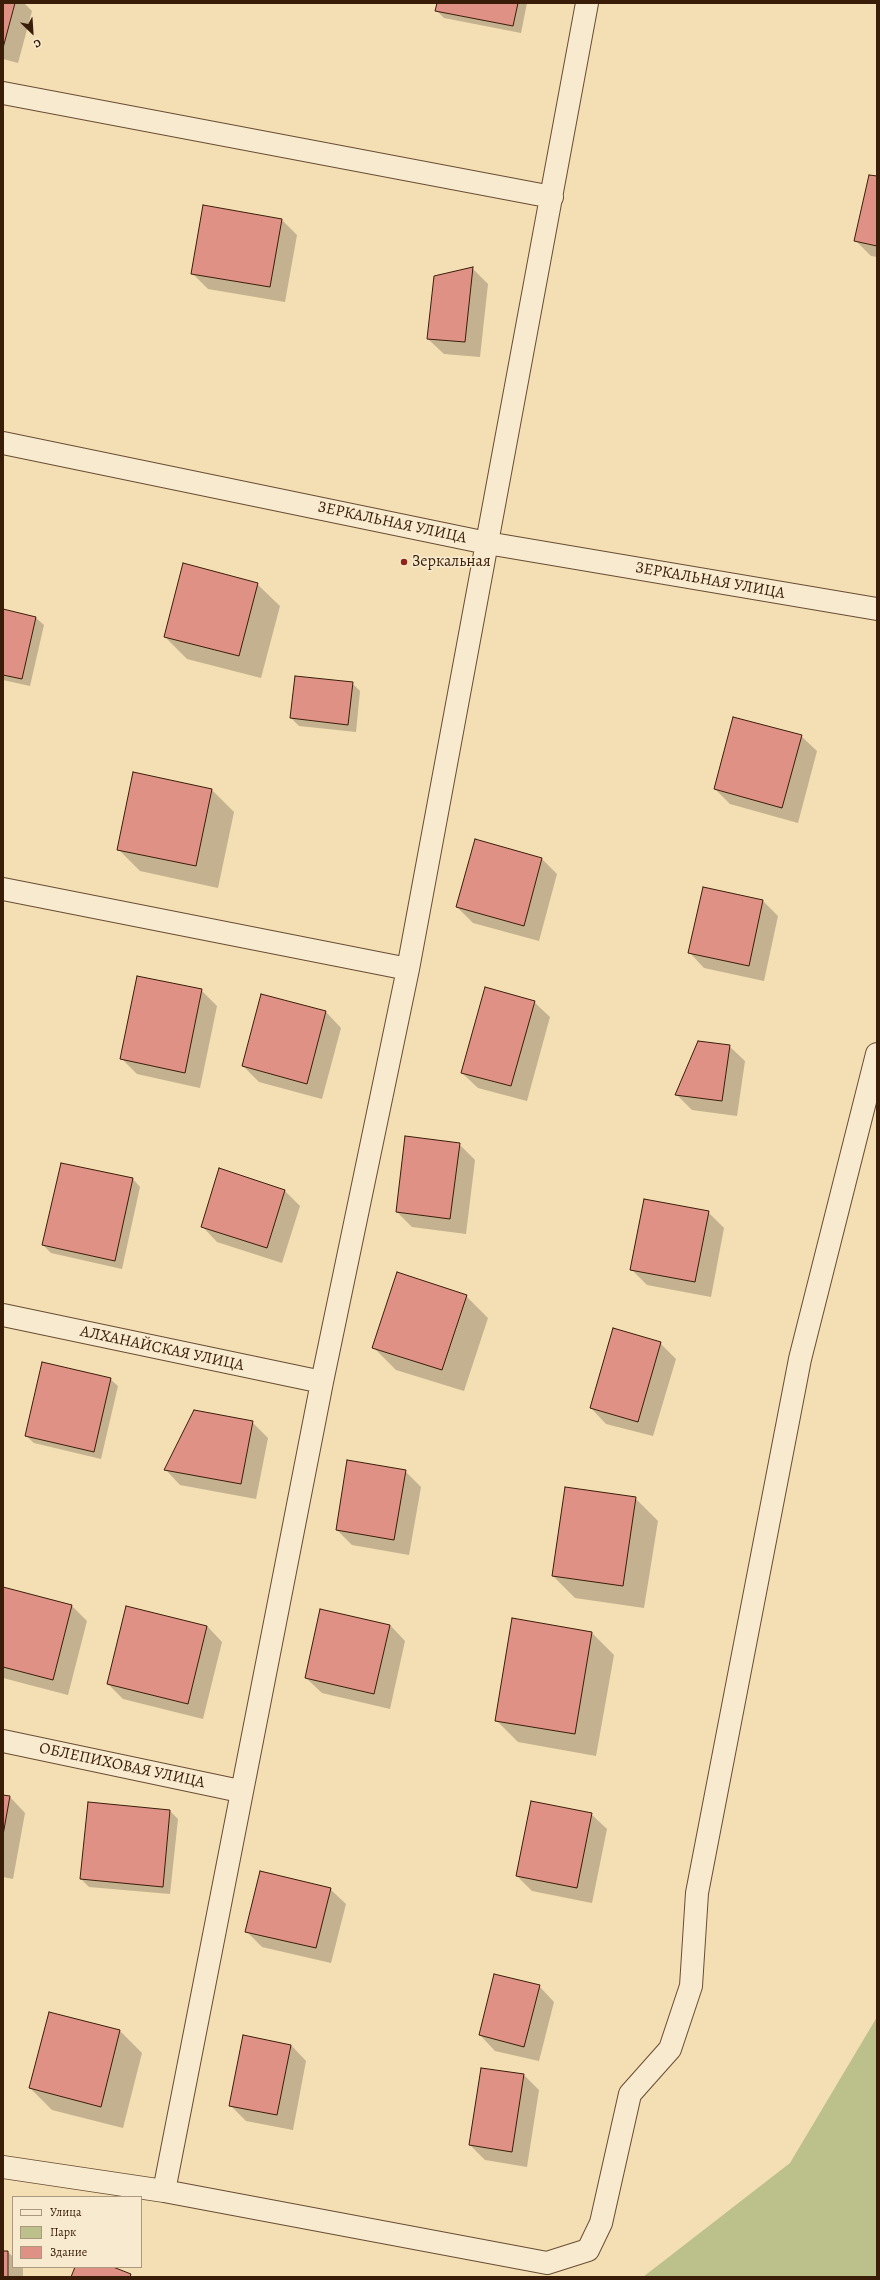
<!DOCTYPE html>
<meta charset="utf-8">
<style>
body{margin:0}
#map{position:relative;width:880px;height:2280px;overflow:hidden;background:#f4deb3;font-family:Alegreya,serif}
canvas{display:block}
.frame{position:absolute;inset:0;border:4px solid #391d09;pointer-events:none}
.legend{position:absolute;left:12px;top:2196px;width:130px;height:72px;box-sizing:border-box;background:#f8eace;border:1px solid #ac987f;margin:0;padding:5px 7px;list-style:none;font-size:12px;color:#391d09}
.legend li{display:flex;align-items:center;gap:8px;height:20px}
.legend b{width:20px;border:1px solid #ac987f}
.north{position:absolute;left:12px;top:12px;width:40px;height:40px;-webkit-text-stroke:3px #f8eace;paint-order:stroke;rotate:155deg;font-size:11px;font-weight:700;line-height:16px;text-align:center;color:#391d09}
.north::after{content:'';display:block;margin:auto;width:14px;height:18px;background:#391d09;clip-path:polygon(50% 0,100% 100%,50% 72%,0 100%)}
</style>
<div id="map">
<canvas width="880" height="2280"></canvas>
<div class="frame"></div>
<ul class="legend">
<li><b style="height:5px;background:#f8eace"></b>Улица</li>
<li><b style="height:11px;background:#bcc18b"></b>Парк</li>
<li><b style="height:11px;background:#df9185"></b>Здание</li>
</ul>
<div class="north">С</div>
</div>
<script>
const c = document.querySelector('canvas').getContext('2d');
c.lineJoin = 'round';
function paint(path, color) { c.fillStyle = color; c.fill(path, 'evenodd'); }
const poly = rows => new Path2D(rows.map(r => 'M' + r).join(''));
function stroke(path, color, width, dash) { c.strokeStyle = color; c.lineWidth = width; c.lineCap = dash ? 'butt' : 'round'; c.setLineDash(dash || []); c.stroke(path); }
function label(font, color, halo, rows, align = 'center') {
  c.font = font + ' Alegreya,serif'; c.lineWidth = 3; c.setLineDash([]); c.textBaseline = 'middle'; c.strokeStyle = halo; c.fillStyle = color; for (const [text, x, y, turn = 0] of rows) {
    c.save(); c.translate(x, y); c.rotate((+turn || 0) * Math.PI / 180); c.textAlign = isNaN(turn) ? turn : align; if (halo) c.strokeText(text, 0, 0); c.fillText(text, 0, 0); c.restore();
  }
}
paint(poly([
 [877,2017,877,2277,643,2277,790,2163]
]), '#bcc18b');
paint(poly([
 [3,3,24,3,32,11,18,63,3,59],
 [438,3,527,3,521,33,444,18,437,11],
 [877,178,877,257,871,256,855,240],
 [282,220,297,235,285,302,208,289,192,273],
 [472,268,488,284,480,357,444,354,428,339],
 [257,584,280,606,261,678,187,659,165,637],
 [3,610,36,618,44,625,30,686,3,680],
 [352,683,360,691,356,732,299,726,291,718],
 [801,736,817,751,798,823,730,804,715,789],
 [212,790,234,812,218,888,140,871,118,849],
 [476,841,542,859,557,874,539,941,473,923,457,907],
 [763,901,778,916,764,981,704,968,689,952],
 [201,990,217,1006,200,1088,137,1074,122,1059],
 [534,1002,550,1017,527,1101,478,1088,462,1073],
 [326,1012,341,1028,322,1099,259,1082,243,1066],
 [729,1046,745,1061,737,1116,692,1110,677,1095],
 [459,1144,475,1160,466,1234,412,1227,397,1212],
 [133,1179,140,1187,122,1269,51,1253,43,1245],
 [285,1191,300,1206,282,1263,217,1242,202,1226],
 [708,1212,724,1228,711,1297,647,1285,631,1269],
 [466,1296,488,1318,464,1391,396,1370,374,1348],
 [660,1343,676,1359,653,1436,606,1424,591,1408],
 [110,1379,118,1386,101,1459,34,1443,26,1436],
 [252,1422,268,1438,256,1499,180,1485,165,1469],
 [405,1471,421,1487,409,1555,352,1545,337,1530],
 [635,1498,658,1521,644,1608,575,1598,553,1576],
 [3,1588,72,1606,87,1621,68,1695,3,1678],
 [127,1607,207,1626,222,1642,203,1719,123,1699,108,1684],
 [390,1625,405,1641,390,1709,322,1693,306,1678],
 [592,1633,614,1655,596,1756,518,1742,496,1720],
 [3,1796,10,1797,25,1813,13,1879,3,1877],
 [170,1811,178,1819,170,1894,89,1887,81,1879],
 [591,1814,607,1829,592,1903,532,1891,517,1876],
 [330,1889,346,1904,331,1963,262,1947,246,1931],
 [539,1986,554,2002,539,2061,495,2051,480,2035],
 [49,2013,120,2031,142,2053,123,2128,52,2110,30,2088],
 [291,2045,306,2061,293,2130,246,2121,230,2105],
 [524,2075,539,2090,527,2167,485,2160,470,2145],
 [3,2252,8,2252,13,2257,13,2267,23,2267,23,2277,3,2277]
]), '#0003');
const building = poly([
 [3,3,15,3,3,48,3,3],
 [437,3,518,3,513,26,435,11,437,3],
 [869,175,877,176,877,246,854,241,869,175],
 [203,205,282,219,270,287,191,274,203,205],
 [473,267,465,342,427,339,434,276,473,267],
 [183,563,258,583,239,656,164,637,183,563],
 [3,609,36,617,22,679,3,675,3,609],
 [295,676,353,682,348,725,290,718,295,676],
 [733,717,802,735,782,808,714,789,733,717],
 [133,772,212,789,196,866,117,850,133,772],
 [475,839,542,858,524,926,456,907,475,839],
 [703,887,763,900,749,966,688,953,703,887],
 [137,976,202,989,185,1073,120,1059,137,976],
 [485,987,535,1001,511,1086,461,1073,485,987],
 [261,994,326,1011,307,1084,242,1066,261,994],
 [698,1041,730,1045,722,1101,675,1095,698,1041],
 [405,1136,460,1143,450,1219,396,1212,405,1136],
 [61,1163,133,1178,115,1261,42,1245,61,1163],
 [219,1168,285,1190,267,1248,201,1227,219,1168],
 [644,1199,709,1211,695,1282,630,1270,644,1199],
 [397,1272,467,1295,442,1370,372,1348,397,1272],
 [613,1328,661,1342,638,1422,590,1408,613,1328],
 [42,1362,111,1378,94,1452,25,1436,42,1362],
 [194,1410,253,1421,241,1484,164,1470,194,1410],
 [347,1460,406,1470,394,1540,336,1530,347,1460],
 [565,1487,636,1497,623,1586,552,1576,565,1487],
 [3,1587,72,1605,53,1680,3,1667,3,1587],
 [126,1606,207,1626,188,1704,107,1684,126,1606],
 [320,1609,390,1625,374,1694,305,1678,320,1609],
 [512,1618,592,1632,575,1734,495,1721,512,1618],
 [3,1795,10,1796,3,1835,3,1795],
 [531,1801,592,1813,577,1888,516,1876,531,1801],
 [88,1802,170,1810,163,1887,80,1879,88,1802],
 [260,1871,331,1888,316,1948,245,1932,260,1871],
 [494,1974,540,1985,524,2047,479,2035,494,1974],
 [49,2012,120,2030,101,2107,29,2088,49,2012],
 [243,2035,291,2045,277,2115,229,2106,243,2035],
 [481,2068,524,2074,512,2152,469,2145,481,2068],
 [3,2251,8,2251,8,2277,3,2277,3,2251],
 [75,2267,113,2267,131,2274,130,2277,71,2277,75,2267]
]);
paint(building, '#df9185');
stroke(building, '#391d09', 1);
const minor = poly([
 [3,93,552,197],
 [3,443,487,543,877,609],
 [3,889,408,969],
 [3,1315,322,1382],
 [3,1741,240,1791],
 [3,2167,164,2191,547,2263,588,2250,601,2223,630,2094,670,2049,691,1986,697,1893,800,1359,877,1054],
 [164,2191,322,1382,408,969,587,3]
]);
stroke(minor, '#684d34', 24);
stroke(minor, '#f8eace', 22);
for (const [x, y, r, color] of [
 [404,562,4,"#8f2418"]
]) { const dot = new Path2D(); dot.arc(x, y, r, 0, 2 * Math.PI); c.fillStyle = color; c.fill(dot); stroke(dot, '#f8eace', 1.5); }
label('16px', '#391d09', '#f8eace', [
 ["ЗЕРКАЛЬНАЯ УЛИЦА",392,523,12],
 ["ЗЕРКАЛЬНАЯ УЛИЦА",710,581,10],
 ["АЛХАНАЙСКАЯ УЛИЦА",162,1349,12],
 ["ОБЛЕПИХОВАЯ УЛИЦА",122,1766,12]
]);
label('16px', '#391d09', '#f8eace', [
 ["Зеркальная",412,562]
], 'left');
</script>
